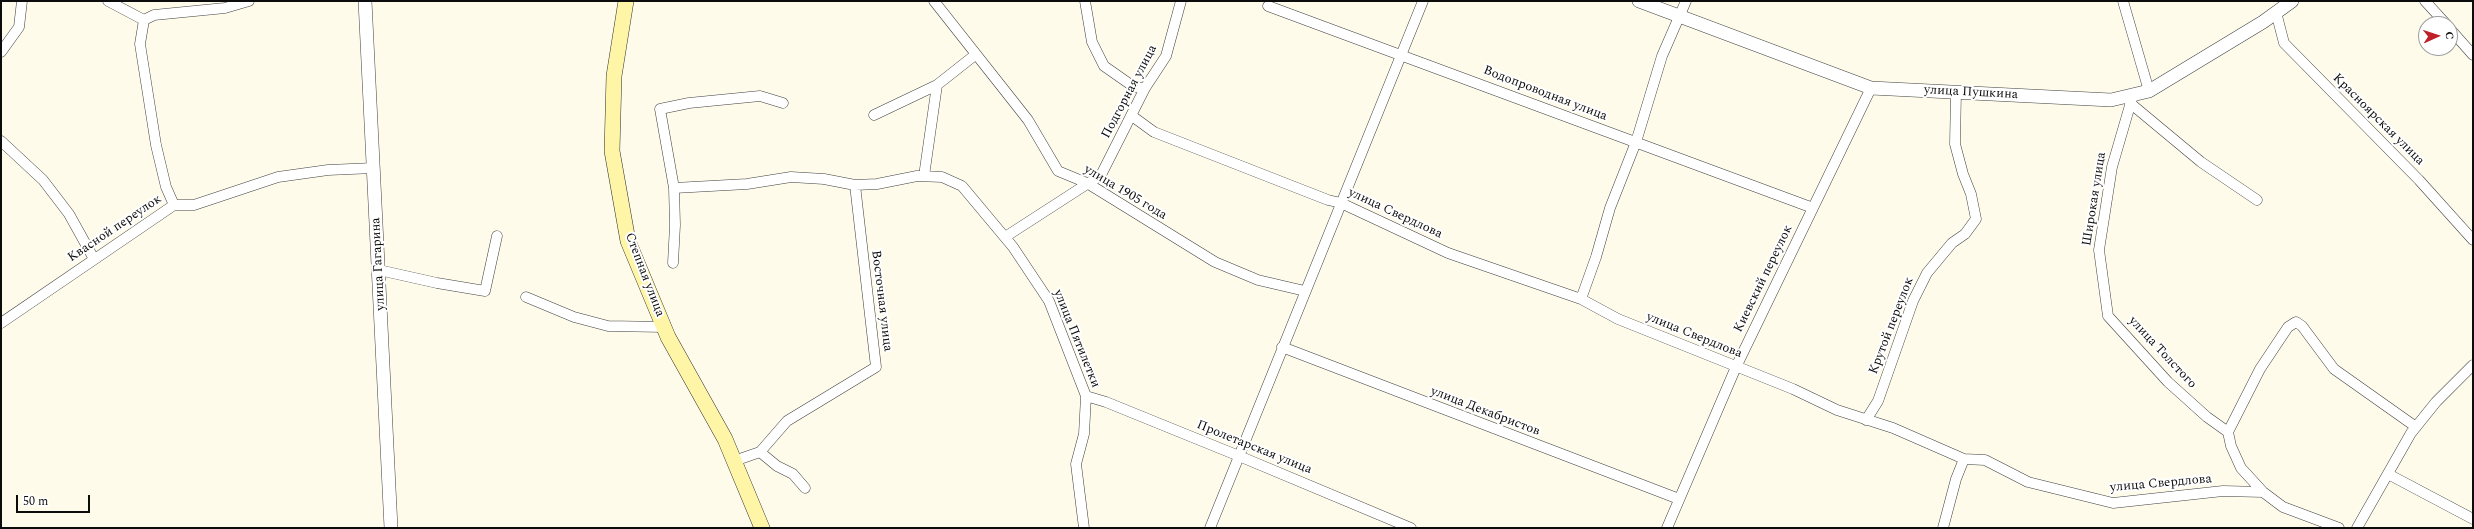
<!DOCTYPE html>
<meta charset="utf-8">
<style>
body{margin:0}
#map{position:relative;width:2474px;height:529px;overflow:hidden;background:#fffbeb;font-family:Spectral,serif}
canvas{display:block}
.frame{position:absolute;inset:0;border:2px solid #0c0c0c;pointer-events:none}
.north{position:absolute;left:2418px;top:16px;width:40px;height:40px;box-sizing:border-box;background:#fff;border:1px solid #9e9e9e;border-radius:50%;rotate:87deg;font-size:11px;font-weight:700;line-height:16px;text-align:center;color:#0c0c0c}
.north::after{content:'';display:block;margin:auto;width:14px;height:18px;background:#c02028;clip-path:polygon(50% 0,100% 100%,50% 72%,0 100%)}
.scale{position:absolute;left:16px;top:495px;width:74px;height:18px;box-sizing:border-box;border:2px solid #0c0c0c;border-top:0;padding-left:5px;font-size:12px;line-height:14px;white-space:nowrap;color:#0c0c0c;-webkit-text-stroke:3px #fff;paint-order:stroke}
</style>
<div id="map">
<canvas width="2474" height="529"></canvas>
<div class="frame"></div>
<div class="north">С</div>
<div class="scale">50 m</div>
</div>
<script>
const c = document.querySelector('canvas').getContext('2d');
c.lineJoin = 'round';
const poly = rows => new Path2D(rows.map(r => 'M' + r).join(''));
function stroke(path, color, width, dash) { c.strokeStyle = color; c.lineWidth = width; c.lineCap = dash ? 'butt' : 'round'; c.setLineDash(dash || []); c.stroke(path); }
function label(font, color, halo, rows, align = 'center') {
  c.font = font + ' Spectral,serif'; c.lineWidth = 4; c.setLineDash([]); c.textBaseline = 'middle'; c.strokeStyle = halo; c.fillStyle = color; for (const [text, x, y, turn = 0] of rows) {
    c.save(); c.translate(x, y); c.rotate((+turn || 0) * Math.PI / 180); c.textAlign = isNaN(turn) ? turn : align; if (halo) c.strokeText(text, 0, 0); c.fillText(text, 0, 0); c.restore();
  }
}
const minor = poly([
 [108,1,144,20,154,15,225,8,249,1],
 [934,1,1028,120,1058,171,1087,183,1215,262,1258,280,1305,291],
 [1085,1,1092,42,1104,66,1134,87,1145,88],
 [2123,1,2149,91],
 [2425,1,2446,24],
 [1268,6,1813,208],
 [2276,12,2284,43,2419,180,2473,240],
 [144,20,140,44,156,145,166,187,174,205],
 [2450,29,2473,55],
 [1,52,19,27,22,1],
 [2133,95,2112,167,2099,250,2108,316,2168,382,2207,417,2228,432],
 [2130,103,2201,162,2257,200],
 [874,115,937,85],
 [1132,116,1154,132,1328,200,1341,203,1448,253,1581,299,1618,319,1793,389,1837,410,1893,428,1964,459,1985,460,2028,482,2113,503,2223,491,2263,492],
 [1,141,43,180,69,214,94,259],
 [924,176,937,85,975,55],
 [674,188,660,109,689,103,760,96,783,103],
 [1005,237,1101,175,1145,88,1166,56,1181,1],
 [673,263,675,225,674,188,747,184,791,177,824,179,855,185,877,184,917,176,942,177,962,186,1013,247,1049,301,1086,396,1084,434,1076,464,1084,528],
 [379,270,437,283,485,291,497,236],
 [526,297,574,317,608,326,664,327],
 [1581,299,1596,257,1610,208,1636,142,1662,56,1686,1],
 [1,323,174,205,194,205,278,177,328,170,374,168],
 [1282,347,1679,499],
 [1086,396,1106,402,1239,456,1411,528],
 [1866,420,1878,401,1913,301,1927,273,1952,243,1965,234,1976,219,1971,194,1963,174,1955,144,1956,92],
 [760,452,777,466,793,474,805,488],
 [734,461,760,452,787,421,876,367,855,185],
 [2388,474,2473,519],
 [1210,528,1423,1],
 [1667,528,1736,367,1871,88],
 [1943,528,1956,479,1964,459],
 [2339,528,2283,507,2263,492,2241,468,2231,446,2228,432,2260,369,2288,327,2296,322,2302,326,2334,369,2416,427],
 [2357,528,2411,433,2436,402,2473,365]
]);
const tertiary = poly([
 [365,1,391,528],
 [1639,1,1871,88,2111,100,2149,91,2263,22,2292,1]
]);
const secondary = poly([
 [626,1,614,76,612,151,628,241,668,337,725,439,762,528]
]);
stroke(minor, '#3f3f3f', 11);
stroke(tertiary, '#3f3f3f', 14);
stroke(secondary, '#2e2e2e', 16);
stroke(minor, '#fff', 10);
stroke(tertiary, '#fff', 13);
stroke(secondary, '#fff5a6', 15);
label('13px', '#0c0c0c', '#fff', [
 ["Подгорная улица",1130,92,-62],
 ["улица Пушкина",1971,93,3],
 ["Водопроводная улица",1545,94,21],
 ["Красноярская улица",2378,120,45],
 ["улица 1905 года",1125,193,31],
 ["Широкая улица",2095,199,-81],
 ["улица Свердлова",1395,214,25],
 ["Квасной переулок",115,229,-34],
 ["улица Гагарина",379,264,-93],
 ["Степная улица",644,275,69],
 ["Киевский переулок",1764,279,-64],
 ["Восточная улица",881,301,83],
 ["Крутой переулок",1892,326,-69],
 ["улица Свердлова",1694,336,22],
 ["улица Пятилетки",1076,339,68],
 ["улица Толстого",2162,353,47],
 ["улица Декабристов",1485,412,21],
 ["Пролетарская улица",1254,448,22],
 ["улица Свердлова",2161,484,-5]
]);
</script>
